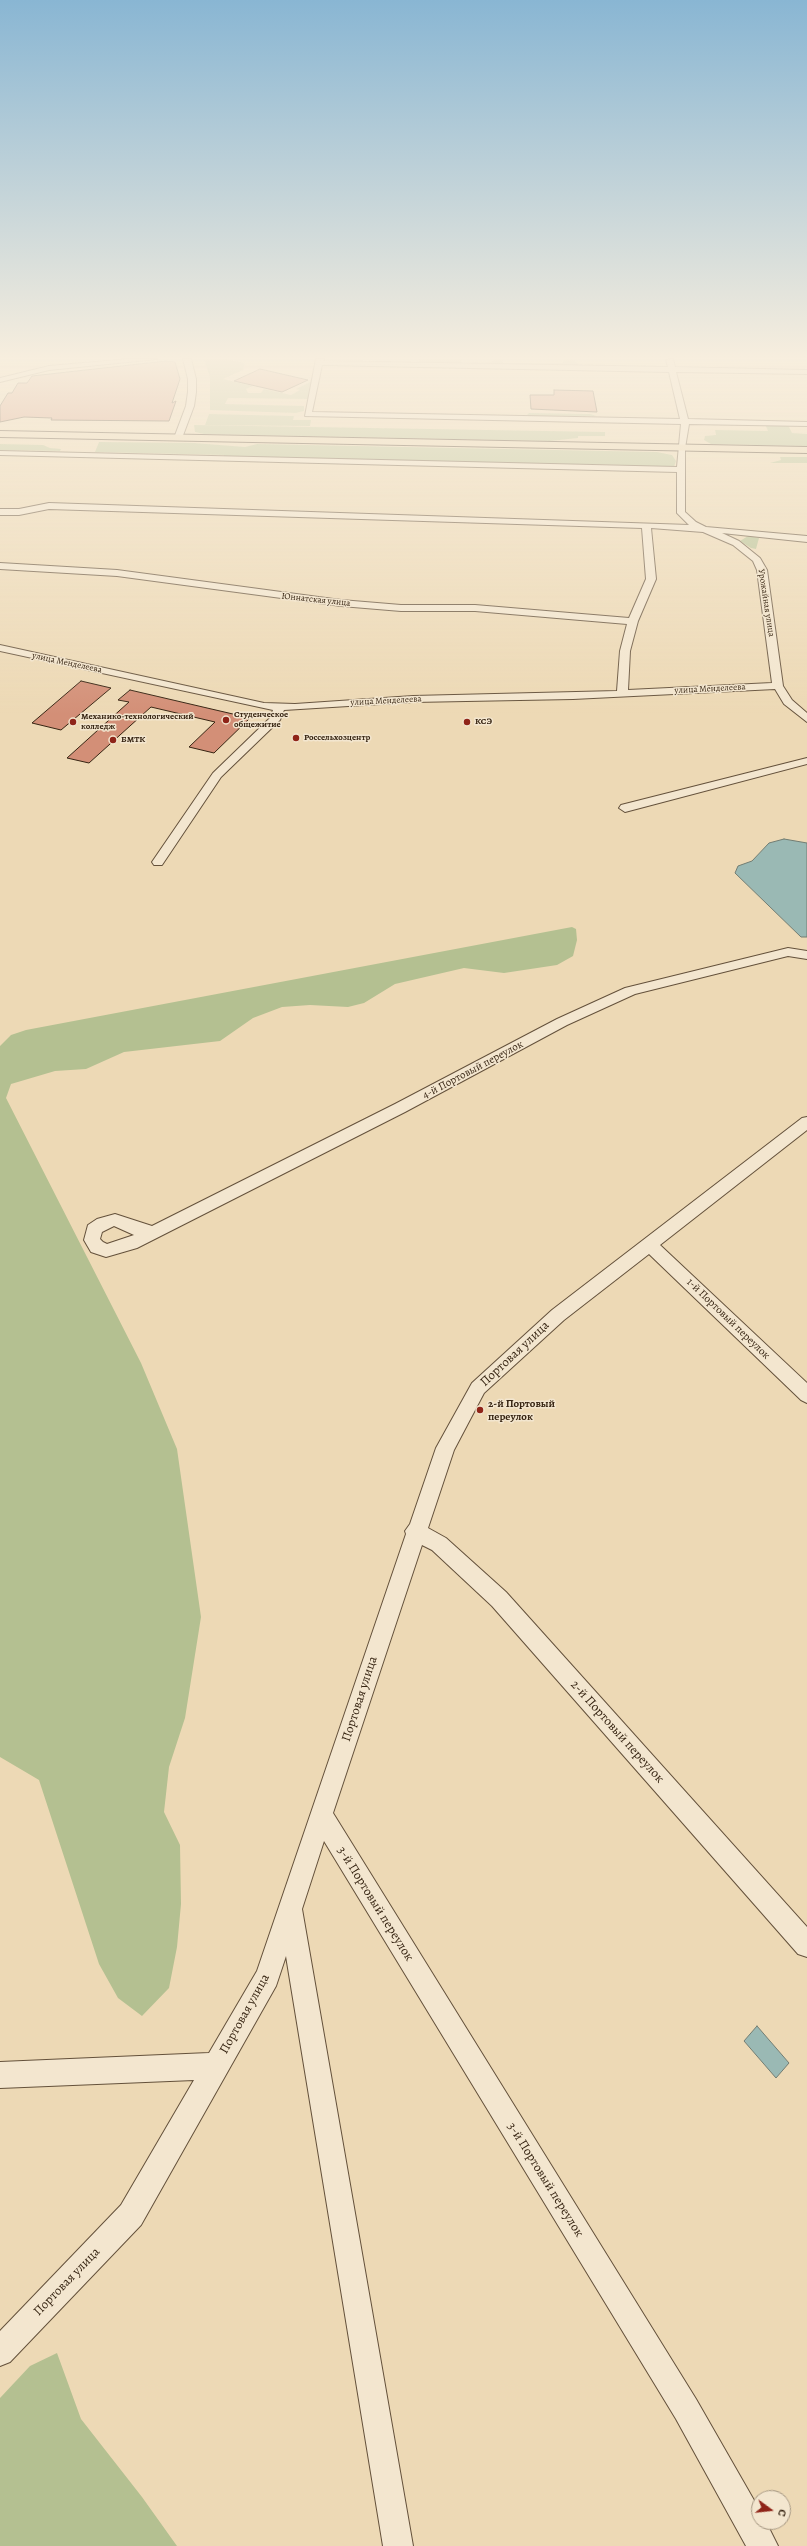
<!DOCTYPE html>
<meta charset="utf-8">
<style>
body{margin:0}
#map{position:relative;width:807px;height:2546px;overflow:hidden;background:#edd9b5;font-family:Alegreya,serif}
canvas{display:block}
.north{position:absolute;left:751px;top:2490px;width:40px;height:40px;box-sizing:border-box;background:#f3e6cf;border:1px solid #a79883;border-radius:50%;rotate:105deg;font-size:11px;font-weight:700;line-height:16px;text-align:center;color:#362412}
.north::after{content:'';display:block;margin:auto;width:14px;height:18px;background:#8f2418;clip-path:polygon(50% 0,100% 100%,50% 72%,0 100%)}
</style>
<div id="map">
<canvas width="807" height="2546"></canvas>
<div class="north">С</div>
</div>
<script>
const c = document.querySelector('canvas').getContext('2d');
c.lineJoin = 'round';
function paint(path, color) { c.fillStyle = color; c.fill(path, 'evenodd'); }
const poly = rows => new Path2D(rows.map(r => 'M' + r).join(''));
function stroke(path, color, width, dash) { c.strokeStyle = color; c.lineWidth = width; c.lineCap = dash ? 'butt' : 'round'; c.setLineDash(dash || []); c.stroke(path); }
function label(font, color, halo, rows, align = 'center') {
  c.font = font + ' Alegreya,serif'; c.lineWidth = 3; c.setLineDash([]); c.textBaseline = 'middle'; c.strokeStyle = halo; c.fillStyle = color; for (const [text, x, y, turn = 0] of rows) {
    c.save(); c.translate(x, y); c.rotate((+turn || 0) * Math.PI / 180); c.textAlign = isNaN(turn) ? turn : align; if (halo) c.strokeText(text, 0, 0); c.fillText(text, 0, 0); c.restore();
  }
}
paint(poly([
 [204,359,225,359,245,363,243,370,223,379,253,386,246,389,248,393,261,393,264,389,291,395,300,390,296,389,314,380,308,399,228,398,225,404,304,406,304,411,296,413,210,410,210,377],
 [419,359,462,359,461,363,420,363],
 [493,359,502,359,503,363,563,363,564,359,573,359,580,366,492,364],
 [529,413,590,414,597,416,529,417,527,415],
 [209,414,294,416,293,420,311,420,310,426,205,425],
 [765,424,788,425,792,433,807,434,807,446,711,444,704,440,705,436,716,435,715,430,768,431],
 [194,425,605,432,605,436,578,436,578,438,550,441,204,434,195,432],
 [99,442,194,443,245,447,257,444,657,452,672,455,676,461,674,467,632,468,627,465,224,458,224,455,95,452],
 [0,444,43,445,50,448,61,449,60,451,0,450],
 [780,457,807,457,807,463,770,463,781,460],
 [748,536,759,538,756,549,751,548,740,541],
 [572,927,576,929,577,940,573,956,557,965,504,973,464,968,395,984,364,1003,348,1007,310,1005,282,1007,253,1018,220,1041,124,1052,86,1069,55,1071,11,1084,6,1098,141,1363,177,1449,201,1617,185,1718,169,1767,164,1812,180,1845,181,1904,177,1947,169,1988,142,2016,118,1998,99,1964,39,1780,0,1757,0,1046,11,1035,26,1030],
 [57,2353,81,2419,142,2497,177,2546,0,2546,0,2398,30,2366]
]), '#b4c091');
const water = poly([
 [784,839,807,843,807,937,801,937,735,873,738,866,752,861,769,843,784,839],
 [757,2026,789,2063,776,2078,744,2041,757,2026]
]);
paint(water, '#9ab9b4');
stroke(water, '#727d73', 1);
const building = poly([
 [166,361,175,362,180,379,172,403,176,401,169,421,51,420,52,418,24,417,0,422,0,406,8,393,12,393,18,383,27,383,32,376,166,361],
 [260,369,308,380,282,392,234,381,260,369],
 [554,390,593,391,597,412,531,409,530,395,554,395,554,390],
 [81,681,111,688,61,730,32,723,81,681],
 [130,690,250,718,214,753,189,747,215,722,151,707,89,763,67,758,129,702,118,700,130,690]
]);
paint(building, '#d38f77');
stroke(building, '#362412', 1);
const minor = poly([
 [129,359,157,359,49,370,0,382,0,378,49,366,129,359],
 [183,359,191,359,196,379,196,392,194,406,182,438,178,440,174,438,186,406,188,392,188,379,183,359],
 [316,359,324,359,323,361,668,367,666,360,673,359,675,367,807,370,807,374,676,372,688,419,807,422,807,426,689,424,685,448,685,512,696,522,706,527,807,536,807,542,722,533,739,541,760,558,767,570,783,686,792,700,807,713,807,722,784,704,775,689,573,699,413,702,284,710,280,720,221,777,162,865,154,865,152,862,213,773,271,717,273,710,0,651,0,645,264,703,295,704,413,696,617,691,620,651,627,624,475,611,401,611,341,606,117,576,0,569,0,563,117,570,341,600,401,605,475,605,629,618,646,579,642,528,49,509,19,515,0,515,0,509,19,509,49,503,689,525,677,513,677,472,0,455,0,451,677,467,681,424,305,416,316,359],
 [322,365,669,372,680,419,312,412,322,365],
 [651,528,703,532,733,545,753,561,757,570,772,683,628,690,630,651,638,621,656,579,651,528],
 [807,758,807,764,625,812,619,808,621,805,807,758],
 [788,948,807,951,807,959,788,956,635,994,567,1025,405,1112,137,1248,106,1257,91,1252,84,1240,88,1225,97,1219,115,1214,152,1226,395,1104,557,1019,625,988,788,948],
 [114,1226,134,1235,107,1244,103,1242,100,1239,102,1232,114,1226],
 [807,1117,807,1130,660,1245,807,1383,807,1403,801,1400,649,1254,564,1320,484,1393,454,1450,428,1528,446,1538,506,1592,807,1927,807,1957,798,1954,492,1606,432,1550,422,1545,333,1813,696,2399,759,2509,759,2522,766,2522,778,2546,746,2546,676,2419,324,1841,302,1909,413,2546,383,2546,286,1956,276,1986,141,2225,10,2362,0,2366,0,2331,121,2205,194,2080,0,2088,0,2062,209,2053,257,1971,406,1534,405,1531,410,1524,436,1448,472,1383,552,1310,802,1118,807,1117]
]);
const major = poly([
 [0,431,807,447,807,453,0,437,0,431]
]);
stroke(minor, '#64513b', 2);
stroke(major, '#362412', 2);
paint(minor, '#f3e6cf');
paint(major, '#edd9b5');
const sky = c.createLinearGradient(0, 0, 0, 715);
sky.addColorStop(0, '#89b6d3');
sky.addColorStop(0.5, '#f7eede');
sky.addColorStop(1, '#f7eede00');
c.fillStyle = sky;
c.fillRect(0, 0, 807, 715);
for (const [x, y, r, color] of [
 [226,720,4,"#8f2418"],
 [73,722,4,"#8f2418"],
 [467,722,4,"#8f2418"],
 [296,738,4,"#8f2418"],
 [113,740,4,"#8f2418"],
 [480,1410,4,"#8f2418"]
]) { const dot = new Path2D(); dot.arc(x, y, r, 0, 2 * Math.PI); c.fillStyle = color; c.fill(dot); stroke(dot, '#f3e6cf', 1.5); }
label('9px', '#362412', '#f3e6cf', [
 ["Юннатская улица",316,600,6],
 ["Урожайная улица",766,603,81],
 ["улица Менделеева",67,663,12],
 ["улица Менделеева",710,689,-3],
 ["улица Менделеева",386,701,-3]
]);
label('bold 9px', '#362412', '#f3e6cf', [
 ["Студенческое",234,715],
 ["общежитие",234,725],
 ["Механико-технологический",81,717],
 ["колледж",81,727],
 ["КСЭ",475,722],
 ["Россельхозцентр",304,738],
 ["БМТК",121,740]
], 'left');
label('11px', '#362412', '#f3e6cf', [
 ["4-й Портовый переулок",473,1070,-28],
 ["1-й Портовый переулок",728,1319,44]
]);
label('bold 11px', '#362412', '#f3e6cf', [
 ["2-й Портовый",488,1404],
 ["переулок",488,1417]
], 'left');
label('13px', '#362412', '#f3e6cf', [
 ["Портовая улица",515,1354,-43],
 ["Портовая улица",360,1699,-72],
 ["2-й Портовый переулок",617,1732,48],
 ["3-й Портовый переулок",375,1904,58],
 ["Портовая улица",245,2014,-61],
 ["3-й Портовый переулок",545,2180,58],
 ["Портовая улица",67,2282,-46]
]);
</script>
